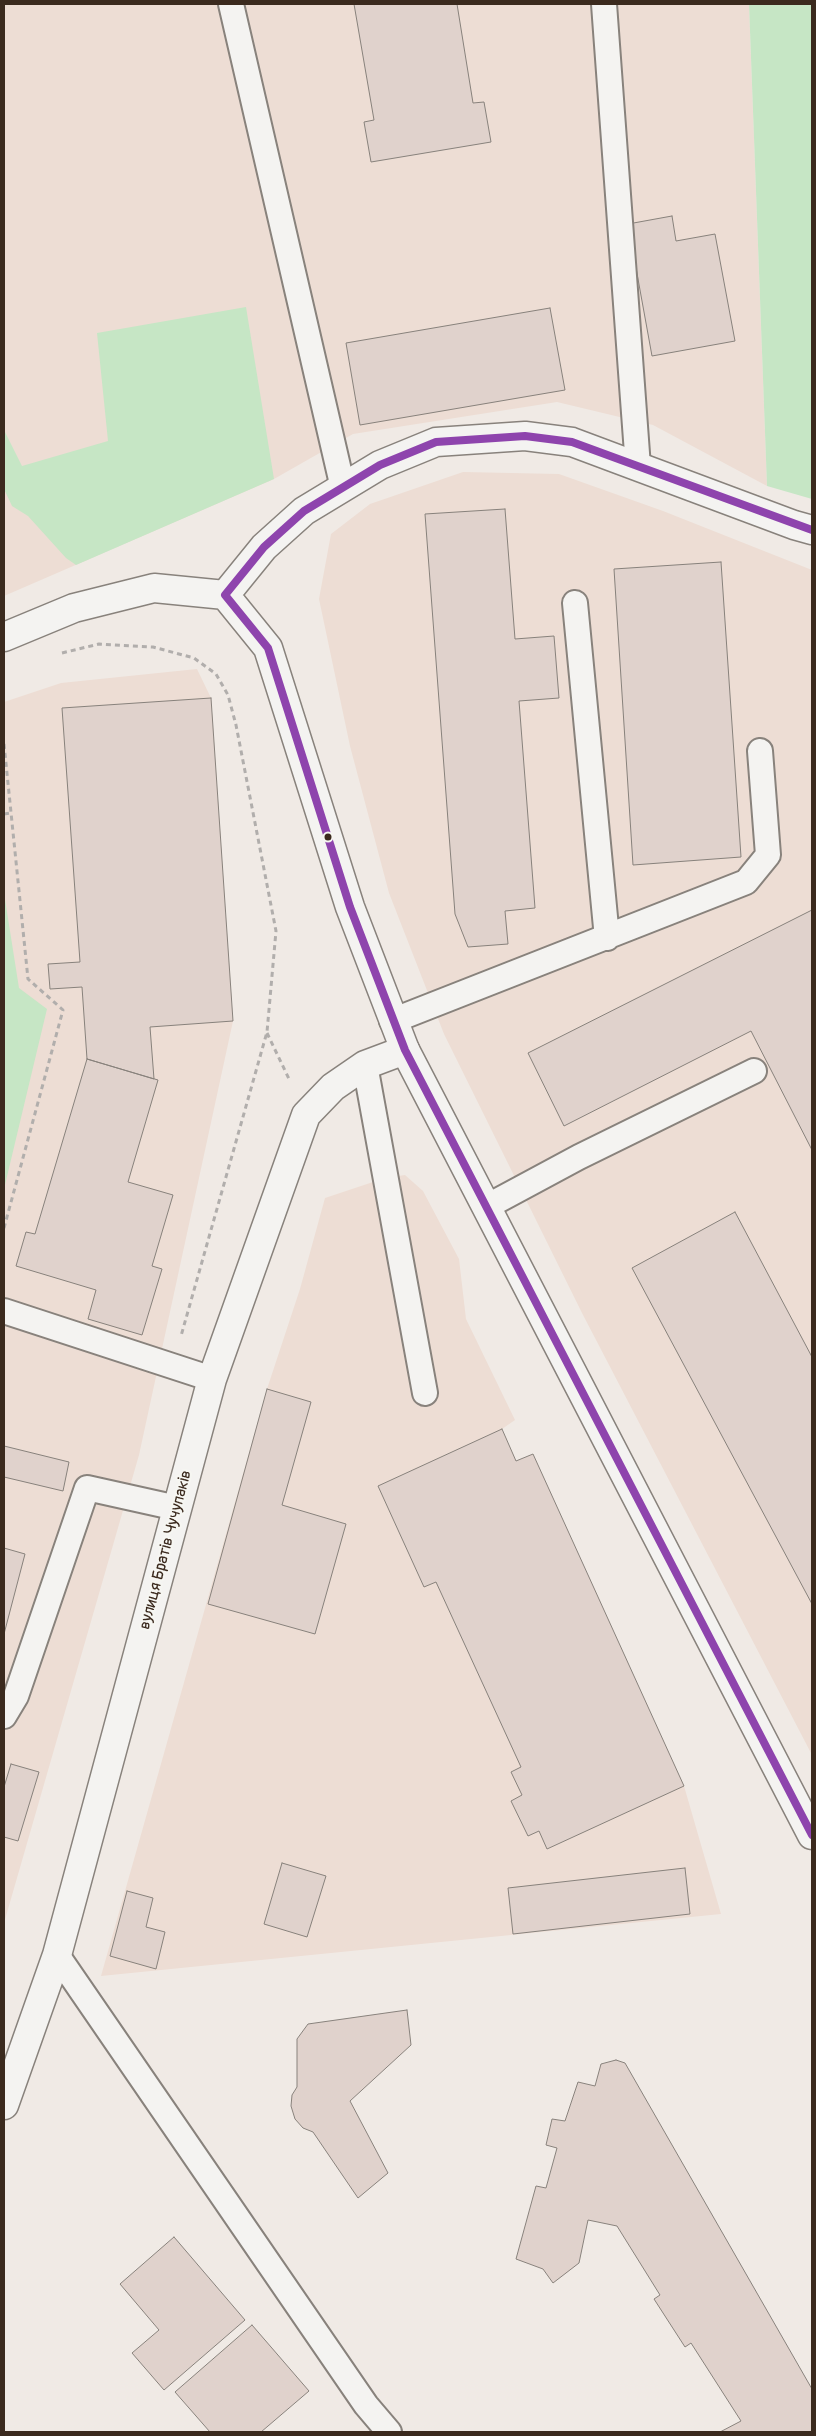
<!DOCTYPE html>
<meta charset="utf-8">
<style>
body{margin:0}
#map{position:relative;width:816px;height:2436px;overflow:hidden;background:#f0eae5;font-family:Pangolin,sans-serif}
canvas{display:block}
.frame{position:absolute;inset:0;border:5px solid #3b2a1e;pointer-events:none}
</style>
<div id="map">
<canvas width="816" height="2436"></canvas>
<div class="frame"></div>
</div>
<script>
const c = document.querySelector('canvas').getContext('2d');
c.lineJoin = 'round';
function paint(path, color) { c.fillStyle = color; c.fill(path, 'evenodd'); }
const poly = rows => new Path2D(rows.map(r => 'M' + r).join(''));
function stroke(path, color, width, dash) { c.strokeStyle = color; c.lineWidth = width; c.lineCap = dash ? 'butt' : 'round'; c.setLineDash(dash || []); c.stroke(path); }
function label(font, color, halo, rows, align = 'center') {
  c.font = font + ' Pangolin,sans-serif'; c.lineWidth = 4.5; c.setLineDash([]); c.textBaseline = 'middle'; c.strokeStyle = halo; c.fillStyle = color; for (const [text, x, y, turn = 0] of rows) {
    c.save(); c.translate(x, y); c.rotate((+turn || 0) * Math.PI / 180); c.textAlign = isNaN(turn) ? turn : align; if (halo) c.strokeText(text, 0, 0); c.fillText(text, 0, 0); c.restore();
  }
}
paint(poly([
 [4,4,749,4,767,486,653,425,557,402,353,434,274,479,4,596],
 [463,472,559,474,663,511,812,570,812,1755,582,1313,444,1034,389,893,350,746,319,599,331,534,370,504],
 [197,669,211,698,233,1021,139,1455,4,1923,4,702,61,683],
 [405,1175,423,1191,459,1259,466,1319,515,1420,502,1429,516,1461,533,1454,684,1786,721,1914,101,1976,267,1389,300,1289,325,1198,385,1178]
]), '#edddd4');
paint(poly([
 [749,4,812,4,812,499,767,486],
 [246,307,274,479,76,565,66,558,28,516,12,506,4,489,4,430,22,466,108,441,97,333],
 [4,893,19,988,47,1009,4,1189]
]), '#c6e6c5');
const building = poly([
 [354,4,457,4,473,103,484,102,491,142,371,162,364,122,374,120,354,4],
 [672,216,676,241,715,234,735,341,652,356,628,224,672,216],
 [550,308,565,390,360,425,346,343,550,308],
 [505,509,515,639,554,636,559,698,519,701,535,908,505,911,508,944,468,947,455,914,425,514,505,509],
 [721,562,741,857,633,865,614,569,721,562],
 [211,698,233,1021,150,1027,154,1079,87,1059,82,987,50,989,48,964,80,962,62,708,211,698],
 [812,910,812,1150,751,1031,564,1126,528,1053,812,910],
 [87,1059,158,1080,128,1182,173,1195,152,1266,162,1269,142,1335,88,1319,96,1290,16,1266,26,1232,35,1234,87,1059],
 [735,1212,812,1357,812,1604,632,1268,735,1212],
 [267,1389,311,1402,282,1505,346,1524,315,1634,208,1604,267,1389],
 [502,1429,516,1461,533,1454,684,1786,547,1849,539,1831,528,1836,511,1801,522,1795,511,1772,521,1767,436,1582,424,1587,378,1486,502,1429],
 [4,1446,69,1462,63,1491,4,1477,4,1446],
 [4,1548,25,1554,4,1634,4,1548],
 [11,1764,39,1772,18,1841,4,1837,4,1787,11,1764],
 [282,1863,326,1876,307,1937,264,1924,282,1863],
 [685,1868,690,1914,513,1934,508,1888,685,1868],
 [127,1891,153,1898,146,1927,165,1932,156,1969,110,1956,127,1891],
 [407,2010,411,2045,350,2101,388,2173,358,2198,313,2132,303,2128,295,2119,291,2106,292,2095,297,2087,297,2039,308,2024,407,2010],
 [616,2060,625,2063,812,2389,812,2432,720,2432,741,2421,691,2343,685,2347,654,2299,660,2295,617,2226,588,2220,579,2263,553,2283,543,2269,516,2259,536,2186,546,2188,557,2148,546,2145,552,2119,565,2121,578,2082,595,2086,601,2064,616,2060],
 [174,2237,245,2320,164,2390,132,2353,159,2330,120,2284,174,2237],
 [252,2325,309,2391,261,2432,210,2432,175,2392,252,2325]
]);
paint(building, '#e0d2cc');
stroke(building, '#88827c', 1);
const lane = poly([
 [231,4,343,488],
 [604,4,638,467],
 [575,603,607,938],
 [392,1021,746,882,768,855,760,751],
 [365,1065,425,1393],
 [486,1207,579,1157,754,1071],
 [4,1311,212,1379],
 [4,1716,16,1696,87,1488,177,1508],
 [57,1955,366,2405,389,2432]
]);
const street = poly([
 [4,2105,57,1955,212,1379,306,1115,333,1087,365,1065,405,1050]
]);
const secondary = poly([
 [225,595,268,648,350,907,405,1050,812,1835],
 [225,595,264,547,304,511,380,465,436,442,525,436,572,442,794,525,812,530],
 [4,637,74,608,154,588,225,595]
]);
stroke(lane, '#88827c', 28);
stroke(street, '#88827c', 31);
stroke(secondary, '#88827c', 31);
stroke(poly([
 [62,653,99,644,153,647,194,658,216,674,228,695,236,725,276,931,267,1032,181,1336],
 [4,744,28,979,63,1010,4,1228],
 [4,814,11,813],
 [267,1033,290,1081]
]), '#b1aeac', 3, [5, 4]);
stroke(lane, '#f4f3f1', 24);
stroke(street, '#f4f3f1', 28);
stroke(secondary, '#f4f3f1', 28);
stroke(poly([
 [812,530,572,442,525,436,436,442,380,465,304,511,264,547,225,595,268,648,350,907,405,1050,812,1835]
]), '#8e44ad', 8);
for (const [x, y, r, color] of [
 [328,837,4.5,"#3b2a1e"]
]) { const dot = new Path2D(); dot.arc(x, y, r, 0, 2 * Math.PI); c.fillStyle = color; c.fill(dot); stroke(dot, '#f6f6f2', 2); }
label('16px', '#3b2a1e', '#f6f6f2', [
 ["вулиця Братів Чучупаків",166,1550,-75]
]);
</script>
